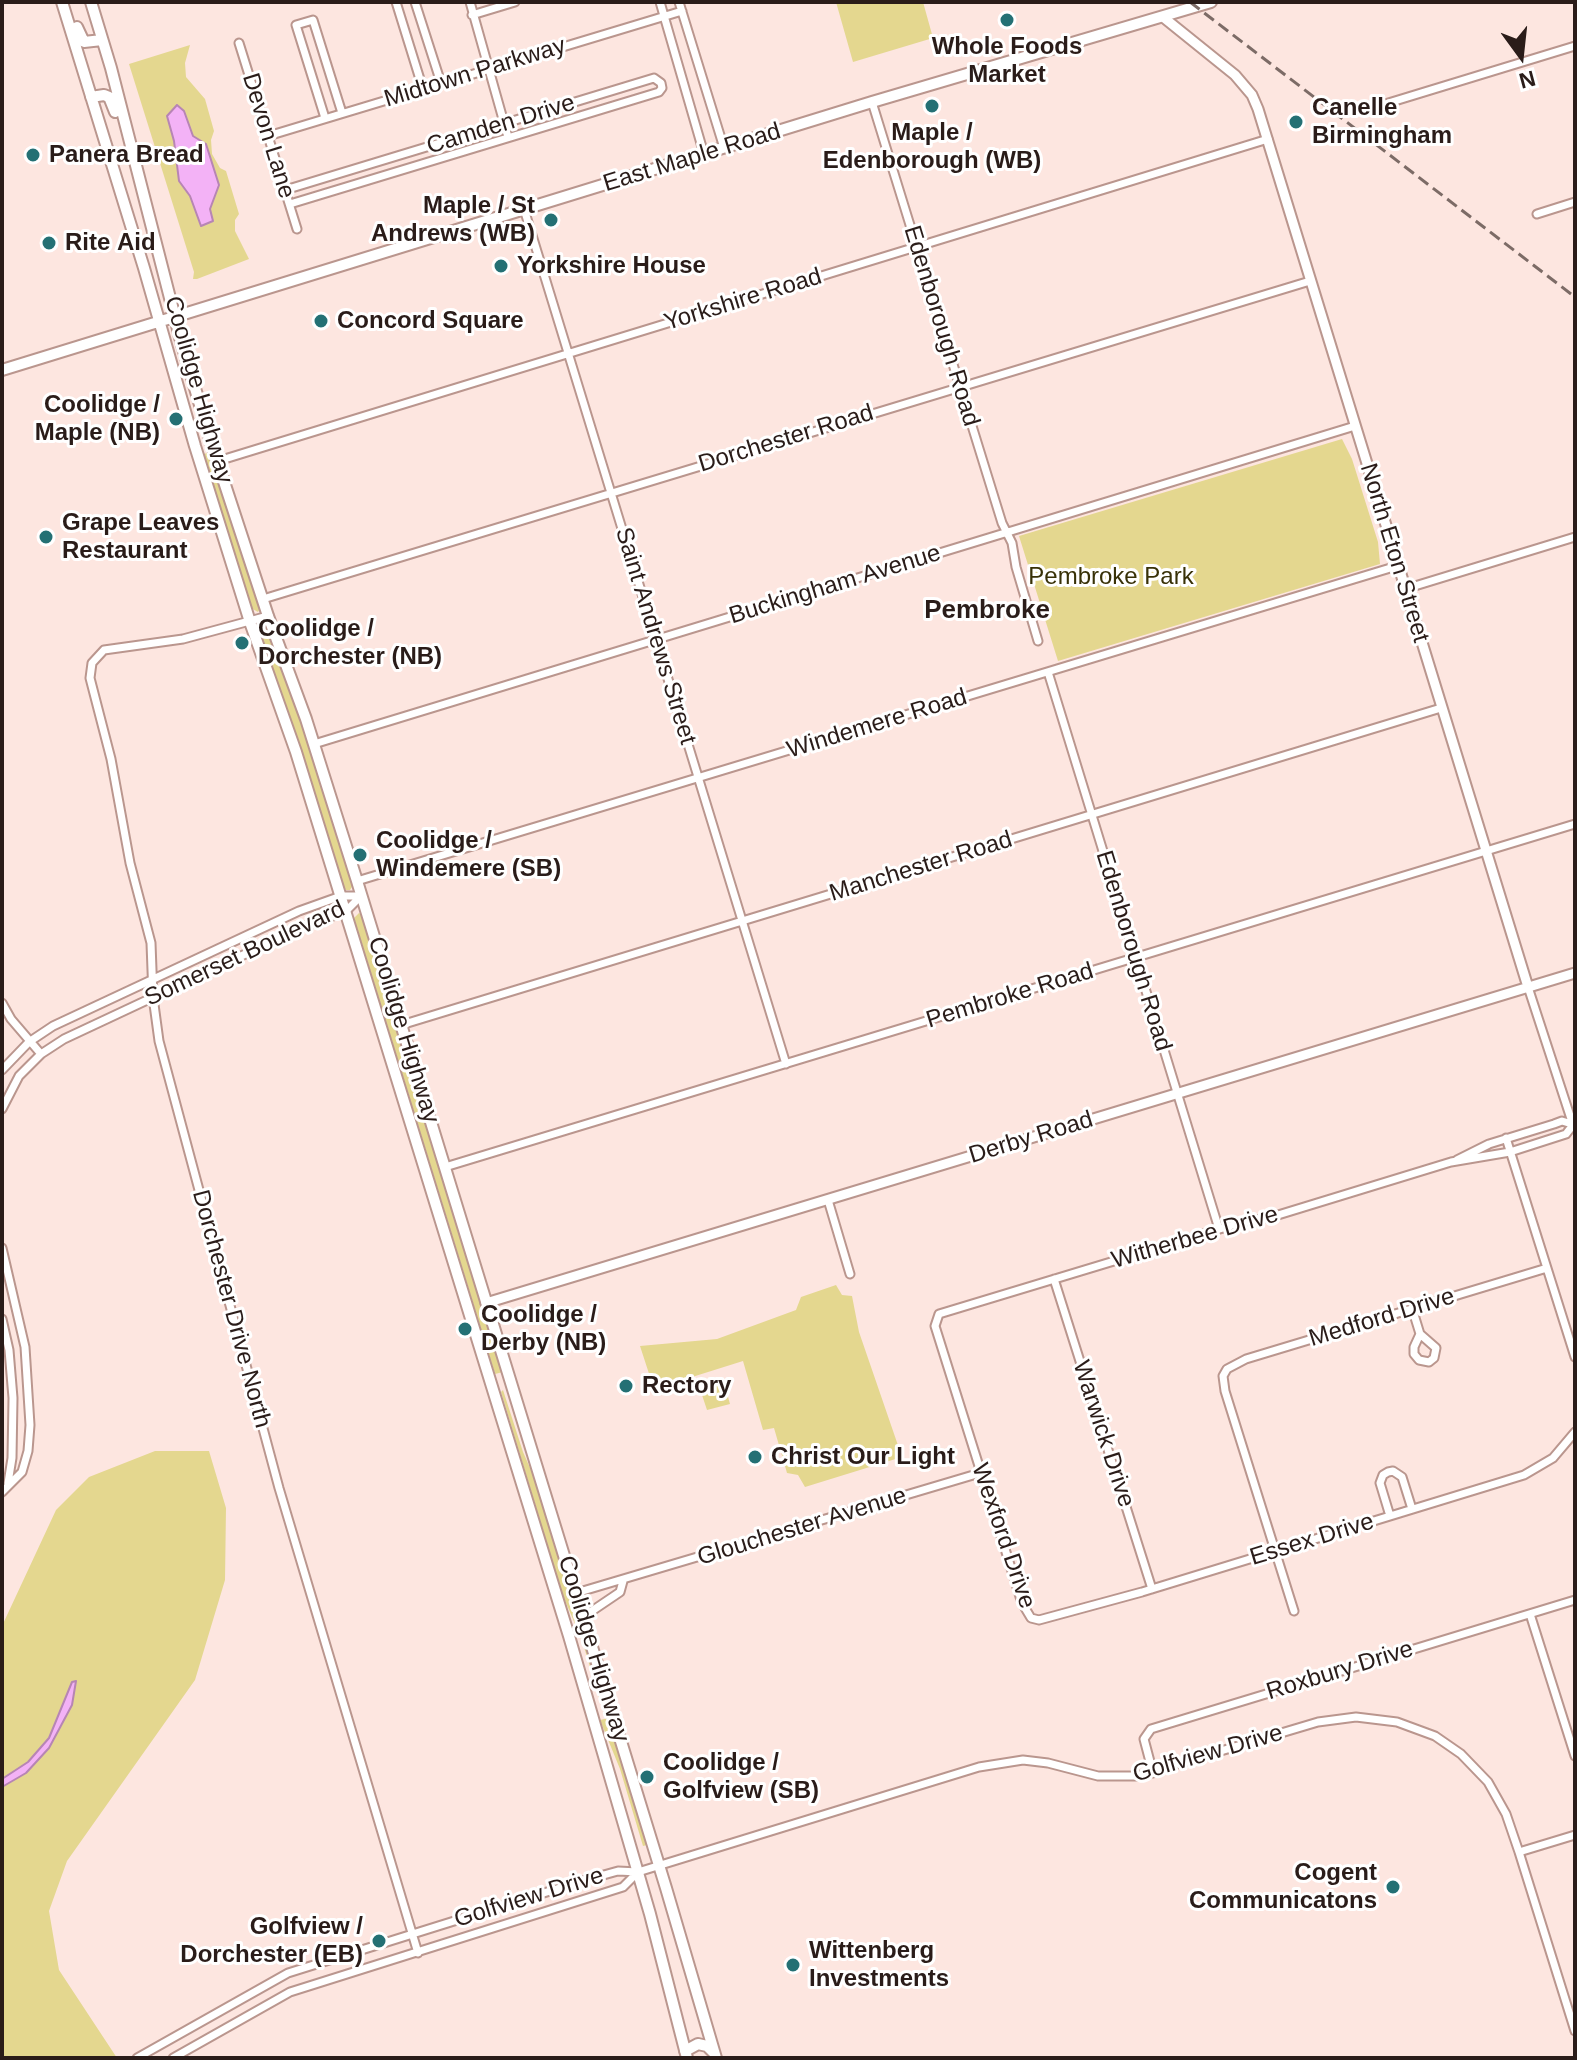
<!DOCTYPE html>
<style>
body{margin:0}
#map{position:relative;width:1577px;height:2060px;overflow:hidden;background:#fde6e0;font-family:Helvetica,sans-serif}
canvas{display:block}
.frame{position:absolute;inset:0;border:4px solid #2a1c19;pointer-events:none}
.north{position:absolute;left:1481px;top:16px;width:80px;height:80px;-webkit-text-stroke:6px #fff;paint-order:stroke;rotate:165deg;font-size:22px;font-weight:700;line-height:32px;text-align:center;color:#2a1c19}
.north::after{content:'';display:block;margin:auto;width:28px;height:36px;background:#2a1c19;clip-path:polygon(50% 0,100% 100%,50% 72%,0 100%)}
</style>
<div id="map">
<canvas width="1577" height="2060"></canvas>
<div class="frame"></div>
<div class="north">N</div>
</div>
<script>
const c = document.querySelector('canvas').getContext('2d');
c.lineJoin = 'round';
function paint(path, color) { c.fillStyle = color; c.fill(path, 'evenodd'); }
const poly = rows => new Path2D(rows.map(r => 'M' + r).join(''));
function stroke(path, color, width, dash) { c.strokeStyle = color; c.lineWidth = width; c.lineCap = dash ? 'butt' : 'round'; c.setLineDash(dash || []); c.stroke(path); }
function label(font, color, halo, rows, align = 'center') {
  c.font = font + ' Helvetica,sans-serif'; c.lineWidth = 6; c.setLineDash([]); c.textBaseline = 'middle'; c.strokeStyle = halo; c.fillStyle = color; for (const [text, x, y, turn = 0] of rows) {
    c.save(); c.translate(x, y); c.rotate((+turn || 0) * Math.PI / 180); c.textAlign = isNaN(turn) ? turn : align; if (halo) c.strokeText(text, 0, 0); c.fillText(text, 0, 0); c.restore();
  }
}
paint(poly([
 [836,2,923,2,933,38,853,62],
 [190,45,185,63,186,77,205,99,214,131,211,140,212,154,220,168,226,171,239,214,235,220,235,231,249,259,197,279,193,279,194,272,129,64],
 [1342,439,1352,459,1378,542,1380,564,1058,661,1019,536],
 [208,453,261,607,258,612,251,608,203,454],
 [261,624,267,627,297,710,353,885,350,890,346,890,343,886,290,716,258,629],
 [359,913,362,915,503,1372,495,1374,354,918],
 [836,1285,842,1295,852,1296,859,1332,902,1457,805,1487,798,1475,787,1473,774,1428,763,1430,743,1361,654,1389,640,1346,717,1339,796,1310,801,1297],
 [723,1379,730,1404,707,1410,699,1386],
 [503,1390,523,1452,539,1488,602,1702,600,1701,582,1640,563,1596,501,1392],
 [155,1451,209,1451,226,1508,225,1580,195,1680,67,1861,49,1911,59,1970,117,2058,2,2058,2,1626,56,1510,89,1477],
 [609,1718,647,1845,643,1846,620,1769,600,1720]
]), '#e4d78f');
const water = poly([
 [177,105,184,111,193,136,206,144,219,185,210,209,213,221,201,226,190,196,179,181,174,141,167,116,177,105],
 [76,1681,72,1705,49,1748,26,1773,2,1787,2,1779,28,1762,49,1738,72,1682,76,1681]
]);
paint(water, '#f3b2f6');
stroke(water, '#b785b4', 2);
const minor = poly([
 [396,2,423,89],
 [415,2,441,83],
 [470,2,508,137],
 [660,2,704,154],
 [679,2,724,148],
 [472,15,515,2],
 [239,43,297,229],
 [872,102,1002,523,1012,543,1016,567,1038,641],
 [1385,104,1575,46],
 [325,118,296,25,313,20,342,113],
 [268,136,682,11],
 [285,190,654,78,661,83,662,88,659,92,290,204],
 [524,209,786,1064],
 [1537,214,1575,202],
 [218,461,1268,139],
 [1405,589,1575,537],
 [263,599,1310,281],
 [268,616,183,639,104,650,92,663,90,678,111,759,130,863,151,943,153,997,159,1041,279,1488,418,1953],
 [1048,672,1219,1229],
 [314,744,1355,426],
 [357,881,1397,566],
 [1528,987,1573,1125],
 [2,1003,11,1019,41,1054],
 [401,1025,1441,708],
 [2,1070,29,1042,53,1026,299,911,341,896,361,896],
 [2,1109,19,1076,41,1054,64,1039,303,927,346,911,361,896],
 [1573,1125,1566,1134,1510,1152,1451,1162,1278,1215,1233,1225,939,1314,935,1326,1022,1603,1031,1618,1039,1620,1142,1592,1524,1475,1553,1458,1575,1432],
 [1506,1138,1575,1357],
 [1457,1160,1489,1144,1554,1124,1562,1121,1575,1125],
 [445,1167,1575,824],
 [828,1200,850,1274],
 [2,1248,25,1347,30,1425,28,1451,22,1472,2,1492],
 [1054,1279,1152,1589],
 [1412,1308,1420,1334,1436,1348,1434,1358,1429,1362,1419,1360,1414,1354,1414,1347,1420,1334],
 [2,1319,9,1350,13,1398,12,1458,8,1483],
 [1390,1516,1380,1483,1383,1475,1388,1472,1393,1471,1402,1477,1412,1509],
 [576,1593,980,1473],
 [1294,1611,1225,1391,1223,1376,1227,1369,1246,1359,1547,1268],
 [1530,1614,1575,1756],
 [583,1617,620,1592,623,1581],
 [1153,1773,1144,1739,1151,1729,1575,1600],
 [1519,1852,1575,1835],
 [137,2058,288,1973,582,1881,618,1871,638,1872,979,1767,1023,1760,1048,1763,1098,1776,1137,1776,1318,1722,1356,1717,1397,1722,1435,1736,1461,1754,1488,1782,1506,1814,1519,1852,1575,2031],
 [173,2058,290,1992,623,1887,638,1872]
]);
const tertiary = poly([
 [1163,17,1235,75,1252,95,1258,109,1528,987],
 [486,1303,1575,973]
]);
const secondary = poly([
 [62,2,144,268,195,446,250,622,296,752,569,1636,650,1914,687,2058],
 [91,2,111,68,181,341,211,442,268,616,306,719,357,881,666,1888,716,2058],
 [77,27,84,42,102,40],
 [91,97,104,95,109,97,115,112],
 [2,370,872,102,1211,2],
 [685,2051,698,2044,707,2046,713,2052]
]);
stroke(minor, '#ba968e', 11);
stroke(tertiary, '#ba968e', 13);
stroke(secondary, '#ba968e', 14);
stroke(minor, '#fff', 7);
stroke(tertiary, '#fff', 9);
stroke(secondary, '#fff', 10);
stroke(poly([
 [1190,2,1575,297]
]), '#7c6b66', 3, [12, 6]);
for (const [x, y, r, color] of [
 [1007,20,8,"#247074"],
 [932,106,8,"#247074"],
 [1296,122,8,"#247074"],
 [33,155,8,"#247074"],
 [551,220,8,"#247074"],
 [49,243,8,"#247074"],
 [501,266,8,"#247074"],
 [321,321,8,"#247074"],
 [176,419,8,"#247074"],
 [46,537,8,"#247074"],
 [242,643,8,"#247074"],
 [360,855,8,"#247074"],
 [465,1329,8,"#247074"],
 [626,1386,8,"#247074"],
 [755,1457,8,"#247074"],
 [647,1777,8,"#247074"],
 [1393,1887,8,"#247074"],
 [379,1941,8,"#247074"],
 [793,1965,8,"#247074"]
]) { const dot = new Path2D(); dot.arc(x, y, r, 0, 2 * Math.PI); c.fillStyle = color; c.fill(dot); stroke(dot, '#fff', 3); }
label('bold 24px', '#2a1c19', '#fff', [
 ["Whole Foods",1007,47,"center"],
 ["Market",1007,75,"center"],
 ["Canelle",1312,108],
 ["Birmingham",1312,136],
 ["Maple /",932,133,"center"],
 ["Edenborough (WB)",932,161,"center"],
 ["Panera Bread",49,155],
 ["Maple / St",535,206,"right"],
 ["Andrews (WB)",535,234,"right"],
 ["Rite Aid",65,243],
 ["Yorkshire House",517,266],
 ["Concord Square",337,321],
 ["Coolidge /",160,405,"right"],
 ["Maple (NB)",160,433,"right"],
 ["Grape Leaves",62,523],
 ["Restaurant",62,551],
 ["Coolidge /",258,629],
 ["Dorchester (NB)",258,657],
 ["Coolidge /",376,841],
 ["Windemere (SB)",376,869],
 ["Coolidge /",481,1315],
 ["Derby (NB)",481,1343],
 ["Rectory",642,1386],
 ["Christ Our Light",771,1457],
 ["Coolidge /",663,1763],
 ["Golfview (SB)",663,1791],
 ["Cogent",1377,1873,"right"],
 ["Communicatons",1377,1901,"right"],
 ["Golfview /",363,1927,"right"],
 ["Dorchester (EB)",363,1955,"right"],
 ["Wittenberg",809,1951],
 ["Investments",809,1979]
], 'left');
label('24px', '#2a1c19', '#fff', [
 ["Midtown Parkway",475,73,-17],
 ["Camden Drive",501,125,-17],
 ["Devon Lane",268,136,73],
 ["East Maple Road",692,158,-17],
 ["Yorkshire Road",743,300,-17],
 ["Edenborough Road",941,326,73],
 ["Coolidge Highway",198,390,74],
 ["Dorchester Road",786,439,-17],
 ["North Eton Street",1394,553,73],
 ["Buckingham Avenue",835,585,-17],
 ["Saint Andrews Street",655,636,73],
 ["Windemere Road",877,724,-17],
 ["Manchester Road",921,867,-17],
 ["Edenborough Road",1133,951,73],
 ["Somerset Boulevard",245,954,-25],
 ["Pembroke Road",1010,996,-17],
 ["Coolidge Highway",403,1030,73],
 ["Derby Road",1031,1138,-17],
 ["Witherbee Drive",1195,1238,-16],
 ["Dorchester Drive North",231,1309,75],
 ["Medford Drive",1382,1318,-17],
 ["Warwick Drive",1103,1434,72],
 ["Glouchester Avenue",802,1527,-17],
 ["Wexford Drive",1003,1536,71],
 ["Essex Drive",1312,1540,-17],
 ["Coolidge Highway",593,1649,73],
 ["Roxbury Drive",1340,1671,-17],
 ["Golfview Drive",1208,1754,-16],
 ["Golfview Drive",529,1898,-17]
]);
label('24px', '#383107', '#fff', [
 ["Pembroke Park",1111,577]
]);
label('bold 26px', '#2a1c19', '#fff', [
 ["Pembroke",987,611]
]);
</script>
